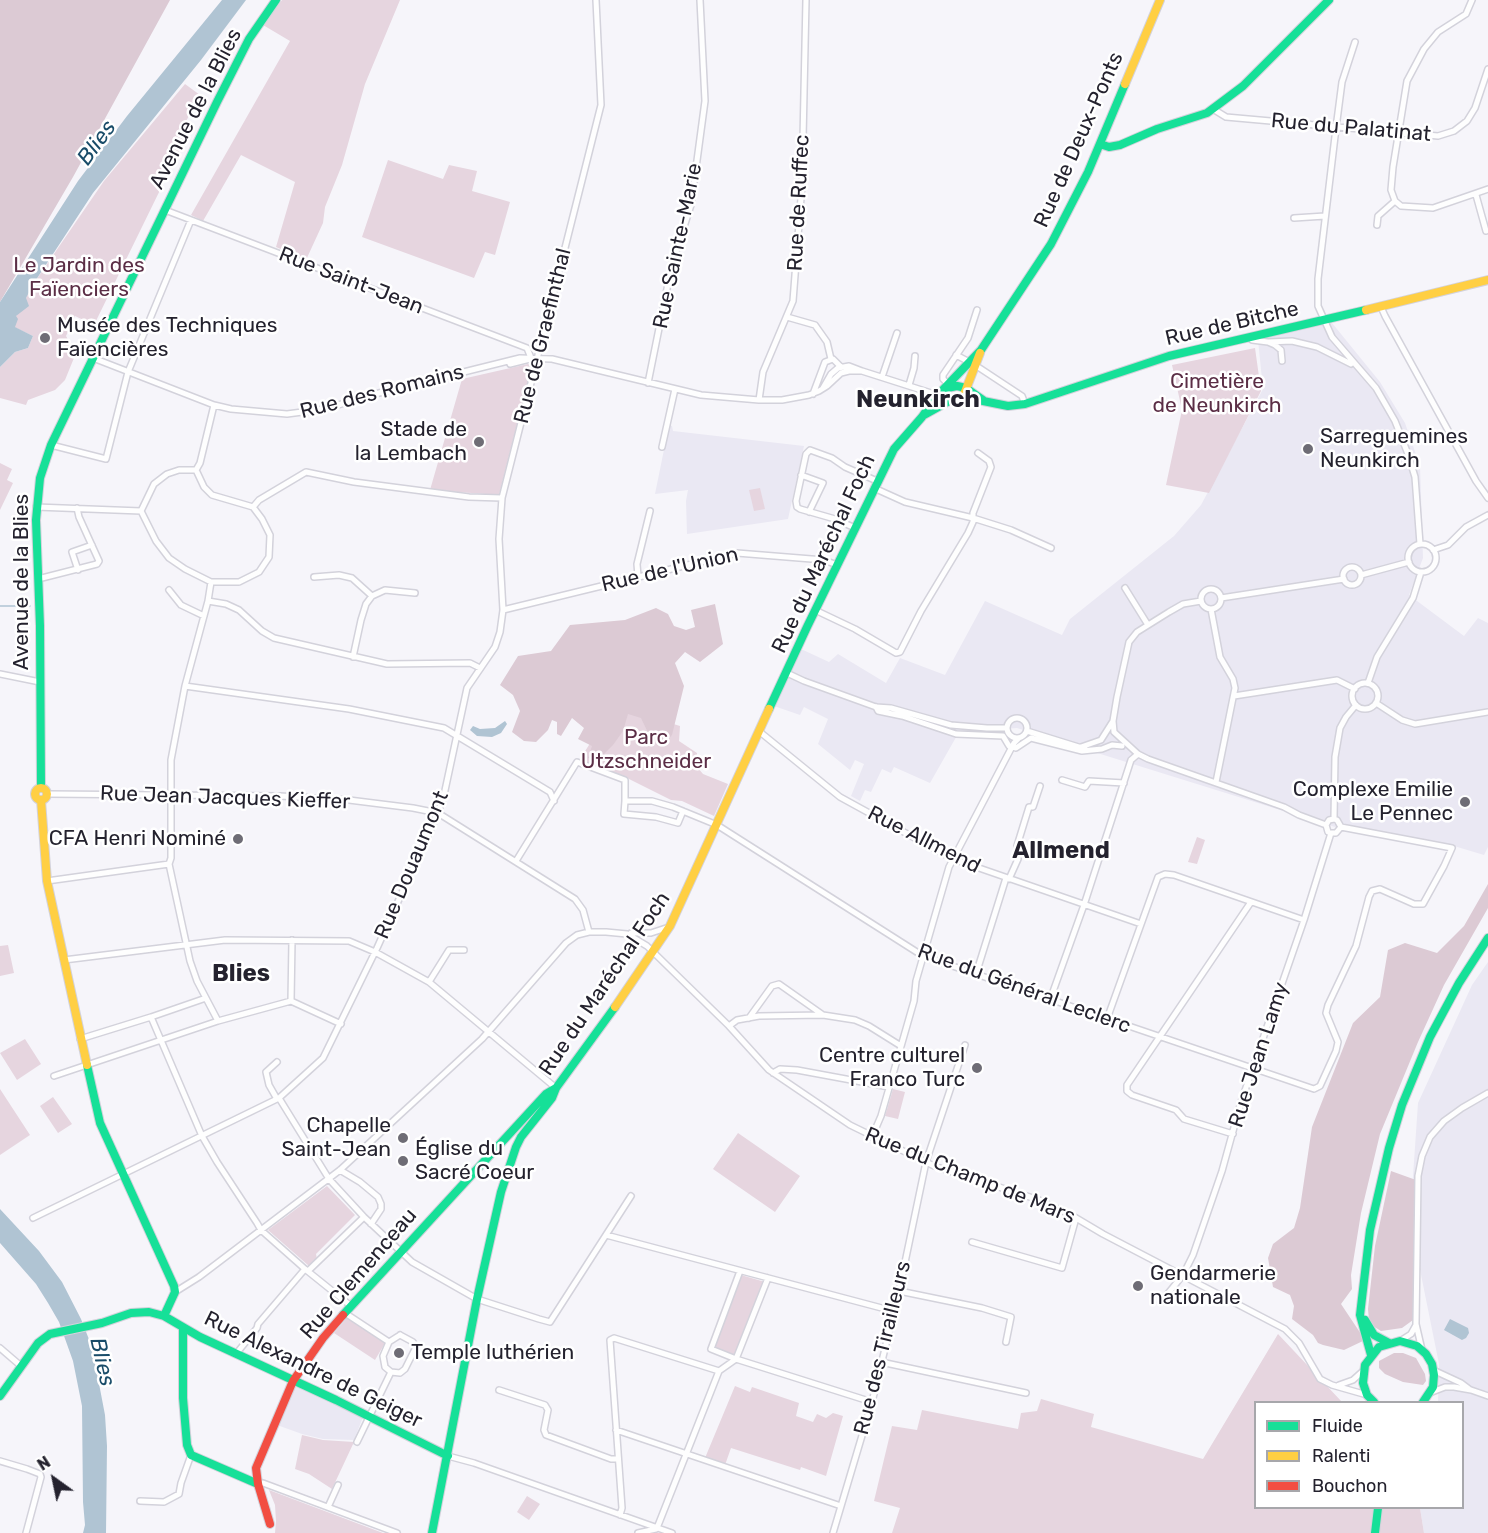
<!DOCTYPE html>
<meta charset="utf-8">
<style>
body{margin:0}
#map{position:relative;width:1488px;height:1533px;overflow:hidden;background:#f6f5fa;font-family:Rubik,sans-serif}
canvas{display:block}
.legend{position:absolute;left:1254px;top:1401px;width:210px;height:108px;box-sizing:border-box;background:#fff;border:2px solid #a7a7ab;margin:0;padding:8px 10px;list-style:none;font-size:18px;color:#24222e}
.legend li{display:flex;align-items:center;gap:12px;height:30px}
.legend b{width:30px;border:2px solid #a7a7ab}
.north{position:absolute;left:24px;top:1449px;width:60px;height:60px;-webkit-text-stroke:4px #fff;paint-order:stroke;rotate:327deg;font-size:16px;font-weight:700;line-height:24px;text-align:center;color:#24222e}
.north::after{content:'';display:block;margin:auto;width:21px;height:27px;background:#24222e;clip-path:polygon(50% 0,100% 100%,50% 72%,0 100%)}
</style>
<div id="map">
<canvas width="1488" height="1533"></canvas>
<ul class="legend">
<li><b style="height:8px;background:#16e098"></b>Fluide</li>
<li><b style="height:8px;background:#ffcf43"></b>Ralenti</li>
<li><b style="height:8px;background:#f24e42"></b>Bouchon</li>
</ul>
<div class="north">N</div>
</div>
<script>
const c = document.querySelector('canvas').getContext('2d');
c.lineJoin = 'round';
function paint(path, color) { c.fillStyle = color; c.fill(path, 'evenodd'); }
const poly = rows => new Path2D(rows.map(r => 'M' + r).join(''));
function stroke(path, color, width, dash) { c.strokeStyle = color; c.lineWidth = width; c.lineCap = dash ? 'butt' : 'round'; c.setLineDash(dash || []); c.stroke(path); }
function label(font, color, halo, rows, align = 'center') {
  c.font = font + ' Rubik,sans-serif'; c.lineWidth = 5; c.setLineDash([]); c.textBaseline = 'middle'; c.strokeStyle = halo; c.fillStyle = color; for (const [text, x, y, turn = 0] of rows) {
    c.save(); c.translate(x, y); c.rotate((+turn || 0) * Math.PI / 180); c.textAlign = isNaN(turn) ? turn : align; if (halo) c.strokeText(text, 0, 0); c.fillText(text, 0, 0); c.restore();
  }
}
paint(poly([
 [1328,318,1380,382,1405,423,1420,466,1423,558,1409,595,1464,636,1478,618,1488,623,1488,847,1484,855,1454,846,1335,827,1017,728,959,732,930,783,894,767,891,773,882,769,871,792,865,790,860,801,851,796,864,764,855,760,850,770,818,744,828,719,804,707,800,715,774,706,801,649,829,662,838,654,886,683,900,658,945,675,985,601,1062,635,1070,619,1174,536,1201,505,1263,389,1258,340],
 [669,425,672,426,673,431,804,446,788,519,687,534,686,501,688,490,655,494],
 [1488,962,1488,1533,1424,1533,1420,1508,1462,1508,1462,1402,1438,1402,1439,1364,1410,1220,1418,1103,1472,985],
 [296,1385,363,1417,354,1440,323,1439,302,1434,277,1425]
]), '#eae8f3');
paint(poly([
 [282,0,400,0,365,84,342,165,325,207,323,223,306,260,276,247,295,182,241,155,203,221,191,215,290,41,263,25],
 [185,84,200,95,183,127,186,137,94,325,75,316,66,336,76,353,65,380,55,390,28,400,26,405,0,398,0,367,15,352,28,348,33,336,14,327,16,316,34,283,104,181],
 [388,160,443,179,449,165,477,171,472,191,510,202,495,255,485,252,474,278,362,237],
 [1255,348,1261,391,1209,493,1166,485,1182,410,1172,365],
 [528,364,532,365,499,495,430,490,462,379],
 [0,463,12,469,7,480,13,483,0,510],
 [760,488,765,509,754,511,749,490],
 [614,706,680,726,679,741,697,753,698,768,703,774,728,784,714,816,682,801,671,800,621,775,580,759],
 [1197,837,1205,840,1197,864,1188,862],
 [8,945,14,973,0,976,0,946],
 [25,1039,41,1064,17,1080,0,1053],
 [0,1089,30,1135,0,1155],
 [893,1089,905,1092,898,1119,885,1116],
 [53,1097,72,1124,58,1133,40,1106],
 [738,1133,800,1176,775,1212,713,1169],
 [327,1186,355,1215,316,1254,317,1259,309,1266,268,1230],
 [741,1275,765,1282,738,1356,714,1348],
 [347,1318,385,1343,375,1360,334,1333],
 [1278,1334,1342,1402,1256,1402,1256,1508,1420,1508,1424,1533,892,1533,900,1508,874,1501,892,1426,917,1430,922,1410,1018,1429,1021,1413,1037,1411,1041,1399,1094,1414,1091,1427,1203,1459],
 [735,1386,750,1392,752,1387,799,1403,796,1416,813,1422,817,1414,826,1418,833,1413,843,1416,826,1476,801,1467,800,1470,731,1448,725,1465,705,1458],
 [302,1435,323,1440,354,1442,332,1489,309,1474,295,1469],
 [269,1490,383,1533,275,1533,276,1521,275,1505],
 [527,1496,540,1504,529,1520,517,1512]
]), '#e6d5df');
paint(poly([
 [0,0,170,0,73,177,0,302],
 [715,604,723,644,700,662,685,652,675,663,684,686,672,735,663,745,651,739,641,718,628,714,623,731,613,745,597,761,588,758,592,746,578,739,584,728,572,718,561,736,557,734,557,722,552,720,548,730,536,742,524,741,512,732,520,711,513,695,500,685,518,656,551,651,570,625,625,620,656,608,668,614,674,626,686,630,695,627,691,610],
 [1488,884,1488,908,1444,985,1418,1042,1380,1134,1361,1213,1351,1275,1352,1289,1341,1304,1365,1340,1344,1350,1323,1345,1318,1343,1313,1335,1292,1319,1294,1306,1290,1295,1273,1287,1268,1258,1273,1244,1294,1228,1300,1208,1312,1127,1353,1023,1380,997,1388,950,1405,943,1437,953,1464,926],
 [1391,1171,1416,1180,1414,1314,1413,1320,1402,1328,1381,1331,1373,1326,1369,1320,1368,1309,1375,1246],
 [1394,1353,1403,1353,1416,1358,1425,1374,1426,1381,1423,1385,1403,1382,1385,1374,1379,1368,1379,1361]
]), '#dccad4');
paint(poly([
 [222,0,246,0,201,60,93,193,34,283,26,298,29,306,16,316,18,319,15,327,33,336,28,348,15,352,0,367,0,302,78,181,127,116],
 [505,721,507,724,501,733,492,737,477,736,470,730,473,726,480,729,495,728],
 [0,1209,39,1251,62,1282,81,1319,92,1347,105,1415,107,1446,106,1533,83,1533,85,1525,83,1502,82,1406,73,1361,59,1322,48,1303,36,1284,0,1243],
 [1450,1319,1468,1328,1469,1333,1466,1338,1462,1340,1444,1330]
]), '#b0c4d3');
stroke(poly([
 [0,606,30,606]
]), '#b0c4d3', 1.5);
const street = poly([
 [1472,0,1466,14,1438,32,1424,49,1407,81,1393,167,1391,190,1395,201,1401,206,1433,208,1488,189],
 [1355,42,1342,82,1336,128,1318,279,1318,306,1332,337,1376,388,1395,421,1408,454,1415,477,1420,544],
 [1213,109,1226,117,1438,136,1454,131,1467,121,1475,108,1488,69],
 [1476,195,1486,231],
 [165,210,527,348,531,358],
 [1294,218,1325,216],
 [1377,225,1378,216,1395,201],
 [1381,307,1385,316,1476,481,1488,498],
 [787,317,815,325,827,342,831,359],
 [1252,340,1268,342,1275,345,1281,350,1282,361],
 [1268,342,1292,341,1317,347,1351,364],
 [956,355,975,365,1022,396,1025,404],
 [93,358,214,405,231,409,287,414,325,409,371,395,520,358,552,359,701,395,759,400,782,400,809,395,819,391,827,386,841,373,849,371,862,371,849,366,838,368,831,374,823,388],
 [510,364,530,359],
 [862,371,931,393,936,399],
 [882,377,897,333],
 [648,383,672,264,691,205,705,101,700,0],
 [909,385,914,368,915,356],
 [949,385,943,379,943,375,968,338,977,310],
 [813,394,825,362,833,359,841,367],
 [759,400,763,372,793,301,802,185,806,0],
 [51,445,106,459,128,372,191,220],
 [662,447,675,389],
 [801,475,823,483,809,512],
 [874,488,905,502,973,518,1011,530,1051,548],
 [36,507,141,511,154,484,167,474,179,470,196,470],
 [253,507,259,500,306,472,354,482,469,497,502,498],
 [141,511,156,541,169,558,185,569,211,582,239,582,259,572,269,557,270,535,262,519,253,507,212,495,204,487,196,470,200,463,214,405],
 [855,528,835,519,800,509,797,507,796,501,806,454,810,450,832,458,845,467,877,481],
 '1408 558a14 14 0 1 1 28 0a14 14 0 1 1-28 0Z',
 [1433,550,1448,545,1466,527,1488,515],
 '1343 576a9 9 0 1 1 18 0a9 9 0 1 1-18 0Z',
 [78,570,72,552,92,545],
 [1361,575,1409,562],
 [638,576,637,564,650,511],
 [314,577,339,575,352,578,372,596],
 [38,579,97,564,99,561,79,517,77,508],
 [211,582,208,601,185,686,171,760,171,858,169,864,190,961,197,981,218,1021],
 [1125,588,1148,625],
 '1201 599a10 10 0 1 1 20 0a10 10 0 1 1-20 0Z',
 [169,590,181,605,204,616],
 [1221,598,1344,579],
 [208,601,226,604,239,610,262,631,274,638,387,664,470,663,480,668],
 [1201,601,1183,604,1169,612,1137,632,1129,642,1117,697,1113,721,1114,732,1138,754,1148,759,1284,807,1299,815,1326,825],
 [1211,609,1220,657,1233,679,1235,688,1216,782],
 [503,610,737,553,824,560,837,565],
 [815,610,855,629,896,653,900,652,921,611,968,533,973,522,973,513,991,467,989,461,978,453],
 [353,657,361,620,366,604,372,596,385,590,415,593],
 [787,673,804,681,876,707,891,708,951,725,987,728,1006,728],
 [0,674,40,682],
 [1368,683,1377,657,1413,598,1421,572],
 '1352 696a13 13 0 1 1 26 0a13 13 0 1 1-26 0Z',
 [185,686,349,709,444,728,550,792,554,801],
 [1234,696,1337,680,1355,689],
 [1376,703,1402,720,1415,724,1488,712],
 [876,707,878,711,902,716,956,734,1003,736,1009,746,1016,748,1031,738,1082,751,1102,749,1112,745,1122,746],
 '1007 728a10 10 0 1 1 20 0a10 10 0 1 1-20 0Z',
 [1027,731,1085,749],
 [760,732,840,797,953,859,1141,924],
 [1081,747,1101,740,1113,721],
 [1062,780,1085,787,1089,781,1124,783],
 [48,794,280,796,349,800,413,808,438,813,575,899,583,910,589,932],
 [683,811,678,823,656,817,624,814,625,801,652,801,673,807,717,825,923,956,1314,1089,1320,1086,1336,1051,1338,1042,1326,1013,1328,1005,1356,946,1369,897,1372,891,1380,889,1414,904,1423,904,1444,866,1452,848,1341,827],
 [1334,819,1335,757,1340,728,1346,717,1356,705],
 [1331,833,1336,833,1341,827,1337,820,1334,819],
 [1331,833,1328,832,1326,825,1329,820,1334,819],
 [516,861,577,762,625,780,625,801],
 [1009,879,1018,859,1017,846,1029,807,1033,807,1040,786],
 [47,881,169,864],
 [631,933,651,933,669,927],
 [64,960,225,940,349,941,375,952,429,982,556,1088],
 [976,974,1006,878],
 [429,982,449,950,464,950],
 [1050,1000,1084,905,1131,760,1138,754],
 [291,1001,292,940],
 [151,1017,206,998],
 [749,1018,772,986,779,984,823,1015],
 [1107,1019,1158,877,1165,874,1174,875,1304,920],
 [729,1026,737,1020,759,1016,823,1015,855,1020,869,1026,901,1046],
 [80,1039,151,1017,202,1136,217,1162,257,1223,261,1230,305,1269,351,1306],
 [277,1062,266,1072,269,1085,277,1099],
 [773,1073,780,1069,797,1070,889,1087],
 [54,1076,218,1021,291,1001,341,1024],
 [279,1098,329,1179,364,1217,412,1262,477,1299,539,1319,550,1322,631,1196],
 [1233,1134,1184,1119,1176,1110,1132,1095,1127,1091,1127,1085,1251,902],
 [872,1137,881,1116,914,1001,916,981,949,867,1014,743,1018,739],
 [340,1170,360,1182,378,1197,381,1204,381,1209,371,1224],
 [33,1218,279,1098,323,1058,377,948,438,813,444,795,467,688,495,647,500,632,503,610,499,539,502,498,601,105,596,0],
 [606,1235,893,1311],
 [972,1242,1062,1268,1076,1218],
 [308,1271,364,1217],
 [740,1271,711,1349,736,1359,872,1402],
 [899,1291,982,1308,1011,1317,1006,1342],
 [175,1292,199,1277,340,1170,482,1039,566,943,577,935,589,932,606,932,627,934,647,946,729,1026,769,1070,850,1125,934,1166,1039,1200,1071,1215,1103,1234,1285,1329,1299,1343,1320,1379,1332,1385,1367,1395],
 [1161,1302,1183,1275,1193,1255,1222,1171,1241,1102,1304,920,1331,833],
 [345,1313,389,1342],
 [400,1335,413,1342,416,1347,405,1369,400,1373,391,1372,385,1367,383,1356,389,1342,400,1335],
 [1400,1341,1411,1334,1416,1325],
 [0,1348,21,1366],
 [1422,1350,1416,1324,1418,1176,1422,1156,1430,1137,1444,1121,1462,1108,1488,1093],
 [236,1354,257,1328,258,1324,305,1269],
 [736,1359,768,1278],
 [881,1362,1026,1393],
 [1433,1370,1461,1383,1469,1389],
 [1339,1385,1353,1380,1363,1371],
 [499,1390,545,1405,548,1410,544,1430,546,1435,611,1459,618,1459],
 [1432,1392,1445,1387,1454,1387,1471,1390,1488,1396],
 [616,1430,841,1506],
 [357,1442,391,1372],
 [448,1456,474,1463,672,1533],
 [0,1461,27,1469,40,1474,41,1477,26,1533],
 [263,1483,397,1533],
 [140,1501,164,1502,179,1494,181,1483,191,1455],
 [328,1507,338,1485],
 [620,1515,622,1508,610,1340,614,1338,719,1371],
 [657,1528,719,1371,736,1359],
 [638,1533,656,1529],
 [833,1533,872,1402,899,1291,926,1162,965,1045]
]);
const fast = poly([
 [1100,144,1109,147,1120,145,1157,129,1207,113,1243,86,1329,0],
 [947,388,957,386,966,388,983,400],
 [924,415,951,400,963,397,1008,406,1025,404,1169,356,1366,310],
 [769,709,807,627,894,449,922,417,935,398,981,350,1051,244,1088,172,1125,84],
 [41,787,40,626,36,520,40,478,51,445,217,102,249,39,276,0],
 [87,1065,100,1123,174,1286,175,1292,164,1316],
 [343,1315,546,1094,556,1088],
 [1365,1320,1374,1335,1389,1343],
 [183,1328,183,1398,187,1445,191,1455,258,1484],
 [1371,1355,1360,1315,1370,1230,1389,1148,1402,1105,1430,1037,1459,983,1488,938],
 [0,1396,38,1343,50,1334,102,1323,131,1313,149,1312,164,1316,200,1337,336,1400,448,1456],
 [1374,1402,1367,1395,1363,1383,1365,1365,1379,1347,1400,1341,1417,1346,1426,1354,1432,1364,1434,1375,1433,1387,1423,1402],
 [432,1533,477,1299,501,1192,516,1147,521,1137,552,1098,556,1088,615,1007],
 [1375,1533,1378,1508]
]);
const slow = poly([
 [1125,84,1160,0],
 [1366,310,1488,280],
 [963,397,980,353],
 '35 794a6 6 0 1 1 12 0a6 6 0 1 1-12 0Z',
 [41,800,47,881,87,1065],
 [615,1007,670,926,769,709]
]);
const jam = poly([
 [270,1524,258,1484,256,1468,293,1381,323,1338,343,1315]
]);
stroke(street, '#d3d2db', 8);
stroke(fast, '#d3d2db', 10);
stroke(slow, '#d3d2db', 10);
stroke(jam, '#d3d2db', 10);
stroke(street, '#fefefe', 5);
stroke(fast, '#16e098', 8);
stroke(slow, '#ffcf43', 8);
stroke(jam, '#f24e42', 8);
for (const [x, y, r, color] of [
 [45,338,6,"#6e6c75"],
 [479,442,6,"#6e6c75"],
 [1308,449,6,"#6e6c75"],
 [1465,802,6,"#6e6c75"],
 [238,839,6,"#6e6c75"],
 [977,1068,6,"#6e6c75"],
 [403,1138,6,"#6e6c75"],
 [403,1161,6,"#6e6c75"],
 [1138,1286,6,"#6e6c75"],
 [399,1353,6,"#6e6c75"]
]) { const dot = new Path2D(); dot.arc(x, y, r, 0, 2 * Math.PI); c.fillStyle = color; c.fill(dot); stroke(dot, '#fff', 2); }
label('21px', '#24222e', '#fff', [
 ["Avenue de la Blies",196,109,-63],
 ["Rue du Palatinat",1351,128,5],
 ["Rue de Deux-Ponts",1079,140,-66],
 ["Rue de Ruffec",799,203,-87],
 ["Rue Sainte-Marie",678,246,-78],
 ["Rue Saint-Jean",351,281,21],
 ["Rue de Bitche",1232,324,-13],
 ["Rue de Graefinthal",543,336,-76],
 ["Rue des Romains",382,392,-14],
 ["Rue du Maréchal Foch",824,554,-65],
 ["Rue de l'Union",670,570,-13],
 ["Avenue de la Blies",22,582,-90],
 ["Rue Jean Jacques Kieffer",225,798,2],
 ["Rue Allmend",924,840,27],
 ["Rue Douaumont",412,865,-67],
 ["Rue du Maréchal Foch",605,984,-56],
 ["Rue du Général Leclerc",1024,989,20],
 ["Rue Jean Lamy",1259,1055,-72],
 ["Rue du Champ de Mars",970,1176,22],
 ["Rue Clemenceau",359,1274,-49],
 ["Rue des Tirailleurs",883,1348,-76],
 ["Rue Alexandre de Geiger",313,1370,26]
]);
label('21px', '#5b2e46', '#fff', [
 ["Le Jardin des",79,266],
 ["Faïenciers",79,290],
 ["Cimetière",1217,382],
 ["de Neunkirch",1217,406],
 ["Parc",646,738],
 ["Utzschneider",646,762]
]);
label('21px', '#24222e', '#fff', [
 ["Musée des Techniques",57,326],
 ["Faïencières",57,350],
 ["Stade de",467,430,"right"],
 ["la Lembach",467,454,"right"],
 ["Sarreguemines",1320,437],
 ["Neunkirch",1320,461],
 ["Complexe Emilie",1453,790,"right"],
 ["Le Pennec",1453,814,"right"],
 ["CFA Henri Nominé",226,839,"right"],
 ["Centre culturel",965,1056,"right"],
 ["Franco Turc",965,1080,"right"],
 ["Chapelle",391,1126,"right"],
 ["Saint-Jean",391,1150,"right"],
 ["Église du",415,1149],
 ["Sacré Coeur",415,1173],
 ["Gendarmerie",1150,1274],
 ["nationale",1150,1298],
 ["Temple luthérien",411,1353]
], 'left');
label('italic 22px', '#194c69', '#fff', [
 ["Blies",97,143,-54],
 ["Blies",102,1362,77]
]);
label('bold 24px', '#24222e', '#fff', [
 ["Neunkirch",918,400],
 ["Allmend",1061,851],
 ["Blies",241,974]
]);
</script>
